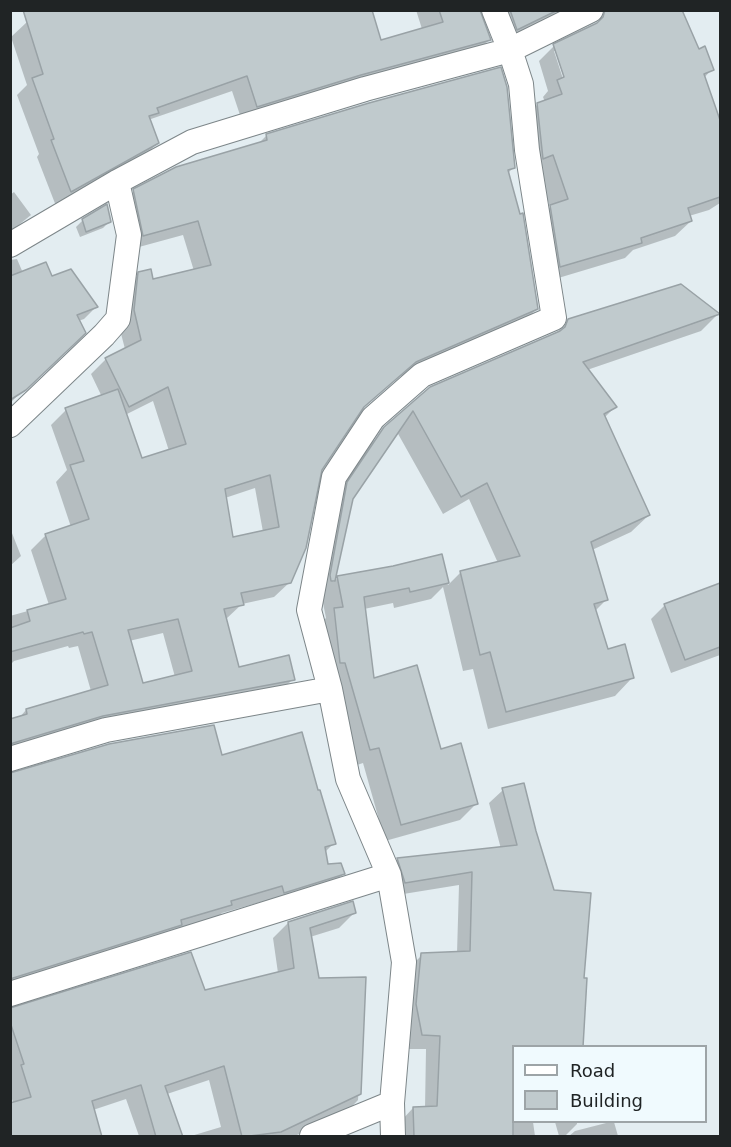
<!DOCTYPE html>
<style>
body{margin:0}
#map{position:relative;width:731px;height:1147px;overflow:hidden;background:#e3edf1;font-family:"DejaVu Sans",sans-serif}
canvas{display:block}
.frame{position:absolute;inset:0;border:12px solid #202425;pointer-events:none}
.legend{position:absolute;left:512px;top:1045px;width:195px;height:78px;box-sizing:border-box;background:#f0fafe;border:2px solid #9da4a7;margin:0;padding:8px 10px;list-style:none;font-size:18px;color:#202425}
.legend li{display:flex;align-items:center;gap:12px;height:30px}
.legend b{width:30px;border:2px solid #9da4a7}
</style>
<div id="map">
<canvas width="731" height="1147"></canvas>
<div class="frame"></div>
<ul class="legend">
<li><b style="height:8px;background:#fff"></b>Road</li>
<li><b style="height:16px;background:#c0cacd"></b>Building</li>
</ul>
</div>
<script>
const c = document.querySelector('canvas').getContext('2d');
c.lineJoin = 'round';
function paint(path, color) { c.fillStyle = color; c.fill(path, 'evenodd'); }
const poly = rows => new Path2D(rows.map(r => 'M' + r).join(''));
function stroke(path, color, width, dash) { c.strokeStyle = color; c.lineWidth = width; c.lineCap = dash ? 'butt' : 'round'; c.setLineDash(dash || []); c.stroke(path); }
paint(poly([
 [66,10,380,42,422,29,416,10,479,10,489,40,474,55,242,121,232,91,151,119,149,120,158,143,142,158,56,206,37,157,39,154,17,95,27,85,11,37,27,22],
 [480,10,568,10,502,44,488,14],
 [554,46,698,50,712,69,704,78,720,125,720,203,709,210,689,216,691,221,675,236,633,250,625,258,545,282,536,221,550,207,522,120,538,104,545,102,543,97,548,91,539,61],
 [554,51,557,51,568,84,565,85],
 [266,136,514,167,507,174,537,309,521,324,399,377,359,411,320,469,290,582,274,597,242,604,225,620,238,669,293,679,278,694,10,753,10,720,19,718,26,710,91,691,78,646,69,648,68,646,14,661,10,665,10,616,49,605,31,550,46,535,71,527,56,482,67,470,51,425,66,410,102,397,91,374,106,359,125,349,119,326,124,289,139,274,152,281,194,271,183,235,128,250,119,206,134,191,257,145],
 [153,401,169,451,141,460,125,415],
 [255,488,263,532,232,538,225,498],
 [163,633,175,677,142,685,129,641],
 [14,192,31,215,10,232,10,195],
 [83,220,110,221,103,228,80,237,76,227],
 [17,259,23,273,51,278,96,307,84,319,78,321,71,345,10,403,10,260],
 [718,314,701,331,587,370,615,407,604,418,649,515,631,532,592,550,607,599,595,611,607,651,632,678,615,696,488,729,473,669,463,671,443,587,431,599,394,608,393,603,364,609,372,680,476,804,460,820,385,841,363,763,354,766,318,626,326,618,321,593,330,502,367,447,431,388,554,335,569,321],
 [397,432,443,514,469,499,498,563,461,572,448,585,440,556,338,578,333,582,352,498],
 [10,528,21,556,10,566],
 [720,584,720,655,671,673,651,619,665,605],
 [221,757,334,843,325,852,327,866,343,874,328,889,269,907,268,900,222,913,215,920,10,988,10,774],
 [523,784,514,1046,514,1122,533,1122,535,1136,400,1136,400,1122,413,1108,425,1108,426,1049,408,1049,408,969,422,955,457,953,459,885,391,896,384,873,398,859,501,849,489,803,503,790],
 [354,913,339,928,310,937,318,979,365,990,358,1100,343,1116,297,1135,297,1136,191,1136,221,1127,209,1080,167,1094,181,1136,139,1136,126,1099,93,1110,13,1102,10,1094,10,1009,204,992,278,973,273,938,288,923],
 [555,1122,577,1122,577,1124,565,1136,559,1136],
 [610,1122,614,1122,618,1136,569,1136,575,1131]
]), '#0003');
const building = poly([
 [23,10,372,10,381,40,443,22,439,10,480,10,491,40,361,75,257,107,247,76,157,108,159,113,149,116,159,143,71,192,51,140,54,139,32,78,43,74,23,10],
 [510,10,558,10,517,30,510,10],
 [605,10,682,10,699,49,705,46,714,70,704,74,720,120,720,197,688,208,692,221,641,238,642,243,560,267,550,205,568,199,553,155,543,159,537,103,562,94,557,80,564,77,553,44,597,23,603,17,605,10],
 [501,67,507,87,515,168,508,170,520,214,523,213,538,309,416,362,364,407,322,470,306,548,291,583,241,593,244,605,224,609,239,667,289,655,295,680,103,716,10,744,10,719,27,714,26,709,108,685,92,632,84,634,83,632,10,652,10,628,30,621,27,610,66,599,45,534,89,519,70,465,84,461,65,408,118,389,142,458,186,444,168,387,129,407,105,358,141,340,134,310,138,272,151,269,153,279,211,265,198,221,143,236,133,189,176,167,267,140,266,134,369,103,501,67],
 [270,475,279,527,233,537,225,489,270,475],
 [178,619,192,671,143,683,128,630,178,619],
 [107,204,111,222,86,232,82,219,107,204],
 [46,262,52,276,71,269,98,307,77,315,86,333,26,390,10,400,10,276,46,262],
 [681,284,720,314,583,362,617,407,604,414,650,515,591,542,608,600,594,604,608,649,625,644,634,678,506,712,490,652,480,655,460,571,520,556,487,483,461,497,413,411,353,499,335,581,331,581,330,575,347,482,384,427,430,387,560,331,565,327,568,319,681,284],
 [442,554,449,583,410,592,409,588,364,597,374,678,417,665,441,749,461,743,478,804,401,825,379,748,370,750,345,663,340,663,334,608,343,607,337,576,393,566,442,554],
 [720,583,720,647,685,660,664,604,720,583],
 [214,725,222,755,302,732,318,790,320,790,336,844,325,847,328,864,341,863,345,874,284,893,282,886,231,901,232,905,181,920,182,925,10,979,10,773,109,744,214,725],
 [524,783,536,831,554,890,591,893,584,978,587,978,583,1047,513,1047,513,1137,414,1137,413,1107,437,1106,440,1036,422,1035,416,1004,421,953,470,951,472,872,405,883,397,858,517,845,502,788,524,783],
 [353,901,356,913,310,928,319,978,366,977,361,1094,281,1132,242,1137,224,1066,165,1086,183,1137,156,1137,141,1085,92,1101,102,1137,10,1137,10,1103,31,1097,21,1065,24,1064,10,1022,10,1008,191,952,205,990,294,968,288,922,353,901]
]);
paint(building, '#c0cacd');
stroke(building, '#99a2a6', 1.5);
const minor = poly([
 [10,245,117,182,192,142,365,89,510,50,591,10],
 [10,425,104,335,118,319,129,235,117,182],
 [10,759,106,730,330,689],
 [10,994,389,875],
 [312,1136,392,1103],
 [393,1136,392,1103,404,962,389,875,348,779,330,689,309,610,334,477,373,418,422,375,554,318,527,150,521,84,510,50,494,10]
]);
stroke(minor, '#7d8689', 26);
stroke(minor, '#fff', 24);
</script>
